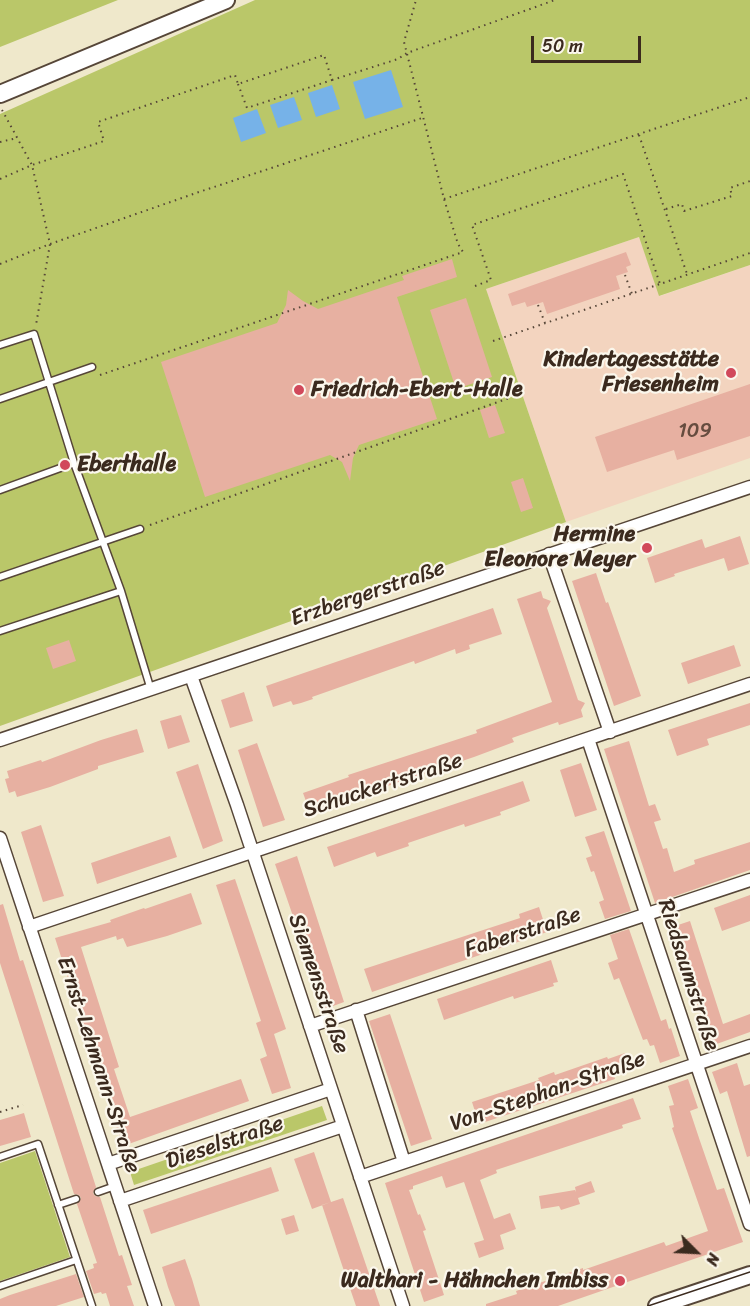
<!DOCTYPE html>
<meta charset="utf-8">
<style>
body{margin:0}
#map{position:relative;width:750px;height:1306px;overflow:hidden;background:#efe8cb;font-family:Sriracha,sans-serif}
canvas{display:block}
.north{position:absolute;left:666px;top:1222px;width:60px;height:60px;-webkit-text-stroke:4px #fbf7ec;paint-order:stroke;rotate:114deg;font-size:16px;font-weight:700;line-height:24px;text-align:center;color:#3b2a1e}
.north::after{content:'';display:block;margin:auto;width:21px;height:27px;background:#3b2a1e;clip-path:polygon(50% 0,100% 100%,50% 72%,0 100%)}
.scale{position:absolute;left:531px;top:36px;width:110px;height:27px;box-sizing:border-box;border:3px solid #3b2a1e;border-top:0;padding-left:8px;font-size:18px;line-height:21px;white-space:nowrap;color:#3b2a1e;-webkit-text-stroke:4px #fbf7ec;paint-order:stroke}
</style>
<div id="map">
<canvas width="750" height="1306"></canvas>
<div class="north">N</div>
<div class="scale">50 m</div>
</div>
<script>
const c = document.querySelector('canvas').getContext('2d');
c.lineJoin = 'round';
function paint(path, color) { c.fillStyle = color; c.fill(path, 'evenodd'); }
const poly = rows => new Path2D(rows.map(r => 'M' + r).join(''));
function stroke(path, color, width, dash) { c.strokeStyle = color; c.lineWidth = width; c.lineCap = dash ? 'butt' : 'round'; c.setLineDash(dash || []); c.stroke(path); }
function label(font, color, halo, rows, align = 'center') {
  c.font = font + ' Sriracha,sans-serif'; c.lineWidth = 4.5; c.setLineDash([]); c.textBaseline = 'middle'; c.strokeStyle = halo; c.fillStyle = color; for (const [text, x, y, turn = 0] of rows) {
    c.save(); c.translate(x, y); c.rotate((+turn || 0) * Math.PI / 180); c.textAlign = isNaN(turn) ? turn : align; if (halo) c.strokeText(text, 0, 0); c.fillText(text, 0, 0); c.restore();
  }
}
paint(poly([
 [639,237,660,296,750,265,750,458,566,522,486,289]
]), '#f3d4bf');
paint(poly([
 [0,0,118,0,0,47],
 [255,0,750,0,750,265,659,296,639,237,486,289,566,522,0,726,0,114],
 [322,1106,327,1120,134,1185,130,1172],
 [35,1151,70,1257,0,1281,0,1163]
]), '#bac769');
paint(poly([
 [391,70,403,107,365,119,353,82],
 [332,85,340,109,316,117,308,93],
 [294,97,302,120,278,128,270,105],
 [257,109,266,133,241,142,233,118]
]), '#76b2e8');
paint(poly([
 [626,252,631,265,626,267,628,272,616,276,620,289,547,314,543,302,527,307,525,302,512,306,508,294],
 [452,259,457,277,397,297,437,419,359,445,353,458,350,481,342,462,330,455,205,497,161,362,277,323,286,305,288,290,303,301,318,309,404,280,402,276],
 [466,298,492,377,456,389,430,310],
 [750,384,750,436,677,460,674,450,607,472,595,437],
 [495,405,505,433,489,438,480,410],
 [523,478,533,508,521,512,511,482],
 [740,536,749,564,728,571,724,558,674,574,675,576,655,583,647,558,702,539,705,548],
 [596,573,606,603,608,602,641,696,614,706,572,581],
 [541,591,543,598,551,601,547,608,578,700,585,703,581,710,583,717,559,725,558,722,512,738,514,742,474,757,310,812,303,793,349,777,348,775,477,733,476,730,552,702,517,599],
 [493,608,502,634,469,645,470,649,456,654,455,649,415,664,414,661,312,697,313,699,301,703,293,705,291,701,273,707,266,686],
 [69,640,76,661,53,669,46,648],
 [734,645,741,666,688,684,681,663],
 [244,692,253,721,230,728,221,700],
 [750,703,750,725,707,739,709,745,677,756,668,730],
 [181,715,190,742,168,749,160,721],
 [137,729,144,752,98,766,98,769,50,787,17,797,15,791,9,793,5,779,9,778,7,771,41,760,42,762,101,740],
 [629,741,649,806,655,804,661,820,654,822,663,849,667,848,674,872,695,864,694,860,750,842,750,870,655,903,604,749],
 [257,743,285,820,263,827,238,750],
 [581,763,597,810,575,817,560,770],
 [198,764,223,841,203,849,176,772],
 [523,781,530,801,500,812,501,815,465,827,464,824,408,843,409,846,377,857,375,852,334,867,327,847],
 [41,825,64,896,43,902,21,832],
 [604,831,631,911,605,919,599,902,604,900,594,871,591,872,586,858,592,856,585,837],
 [170,836,177,857,97,884,91,863],
 [297,856,344,1002,325,1009,275,864],
 [235,879,286,1029,274,1034,291,1088,272,1094,260,1059,267,1056,256,1023,261,1021,216,885],
 [191,893,202,924,167,936,127,947,123,938,117,940,116,936,81,947,119,1067,114,1069,130,1117,241,1079,249,1101,123,1146,115,1123,117,1122,99,1074,55,938,111,922,110,920,144,908,145,909],
 [750,895,750,921,722,931,714,908],
 [3,904,20,961,23,960,96,1187,93,1193,95,1196,100,1197,119,1256,122,1255,132,1285,127,1286,134,1306,110,1306,106,1293,102,1294,101,1292,94,1294,86,1271,94,1268,93,1264,97,1263,77,1204,81,1198,79,1195,74,1194,0,963,0,905],
 [539,907,547,932,372,992,364,969,520,918,519,914],
 [690,921,723,1024,750,1014,750,1032,711,1046,672,927],
 [629,929,661,1021,666,1019,669,1029,671,1028,680,1056,660,1063,654,1045,650,1046,647,1039,643,1040,619,978,614,980,608,963,618,959,610,935],
 [551,960,558,982,553,983,554,986,514,999,513,996,444,1020,437,999],
 [390,1014,432,1139,411,1146,369,1021],
 [625,1053,629,1066,613,1072,615,1079,479,1124,472,1102,539,1080,538,1078,554,1072,555,1075,607,1057,608,1059],
 [737,1063,744,1086,750,1084,750,1156,747,1157,727,1091,720,1094,712,1072],
 [688,1079,698,1108,690,1111,700,1141,717,1190,724,1188,743,1242,558,1306,486,1306,486,1304,517,1294,516,1291,583,1268,583,1270,664,1242,666,1246,708,1231,672,1128,674,1127,669,1106,674,1105,668,1086],
 [633,1098,641,1119,622,1125,623,1128,496,1170,497,1173,480,1180,494,1219,510,1213,516,1229,500,1235,504,1249,479,1258,474,1243,484,1240,464,1182,446,1188,442,1176,413,1186,413,1189,409,1190,418,1215,420,1214,426,1230,423,1231,444,1295,424,1302,385,1183],
 [24,1113,31,1137,0,1146,0,1120],
 [314,1152,331,1202,312,1209,294,1159],
 [271,1167,279,1191,151,1234,143,1210],
 [591,1181,595,1192,578,1198,580,1204,561,1210,559,1206,541,1209,539,1196,575,1190,576,1192,575,1187],
 [343,1198,350,1218,380,1306,356,1306,342,1265,322,1205],
 [294,1215,299,1231,286,1235,281,1219],
 [185,1259,192,1279,200,1306,175,1306,168,1287,162,1267],
 [76,1274,84,1297,56,1306,0,1306,0,1299,10,1295]
]), '#e7b0a1');
const lane = poly([
 [0,345,34,334,74,463,121,591,0,631],
 [0,399,92,367],
 [0,490,74,463],
 [0,577,140,529],
 [121,591,151,690],
 [0,1157,38,1144,92,1306],
 [98,1192,115,1186],
 [58,1205,76,1199],
 [0,1286,76,1260]
]);
const street = poly([
 [549,554,610,732],
 [191,676,237,805,403,1306],
 [588,739,750,1224],
 [0,740,750,487],
 [0,838,155,1306],
 [29,927,750,684],
 [356,1010,404,1162],
 [310,1026,750,880],
 [108,1164,331,1089],
 [360,1177,750,1046],
 [120,1201,343,1126]
]);
const secondary = poly([
 [0,94,226,0],
 [657,1306,750,1275]
]);
stroke(lane, '#564638', 9);
stroke(street, '#564638', 15);
stroke(secondary, '#564638', 20);
stroke(poly([
 [238,84,247,108,332,80],
 [2,110,32,165,50,244,36,325],
 [639,135,687,274],
 [0,142,17,138],
 [0,179,32,165,104,141,98,122,235,75,238,84,324,55,332,80,398,59,407,53,555,0],
 [444,199,750,97],
 [666,209,682,204,684,211,732,196,730,188,750,181],
 [0,264,50,244,199,192,422,118],
 [625,275,632,294],
 [475,286,491,280,472,225,623,174,660,284,750,253],
 [538,305,545,323],
 [493,341,660,284],
 [100,375,463,252,458,244,444,199,404,42,416,0],
 [150,525,512,397],
 [0,1112,23,1105]
]), '#564638', 2, [1.5, 4.5]);
stroke(lane, '#fff', 6);
stroke(street, '#fff', 12);
stroke(secondary, '#fff', 16);
stroke(poly([
 [648,1306,750,1272]
]), '#3b2a1e', 1.5);
for (const [x, y, r, color] of [
 [731,373,6,"#d1495b"],
 [299,390,6,"#d1495b"],
 [65,465,6,"#d1495b"],
 [647,548,6,"#d1495b"],
 [620,1281,6,"#d1495b"]
]) { const dot = new Path2D(); dot.arc(x, y, r, 0, 2 * Math.PI); c.fillStyle = color; c.fill(dot); stroke(dot, '#fbf7ec', 2); }
label('20px', '#664c3f', null, [
 ["109",695,432]
]);
label('bold 22px', '#3b2a1e', '#fbf7ec', [
 ["Kindertagesstätte",719,360],
 ["Friesenheim",719,385],
 ["Friedrich-Ebert-Halle",311,390,"left"],
 ["Eberthalle",77,465,"left"],
 ["Hermine",635,535],
 ["Eleonore Meyer",635,560],
 ["Walthari - Hähnchen Imbiss",608,1281]
], 'right');
label('22px', '#3b2a1e', '#fbf7ec', [
 ["Erzbergerstraße",368,594,-19],
 ["Schuckertstraße",383,786,-18],
 ["Faberstraße",523,933,-18],
 ["Riedsaumstraße",688,975,72],
 ["Siemensstraße",318,984,71],
 ["Ernst-Lehmann-Straße",98,1065,72],
 ["Von-Stephan-Straße",548,1092,-19],
 ["Dieselstraße",225,1143,-19]
]);
</script>
